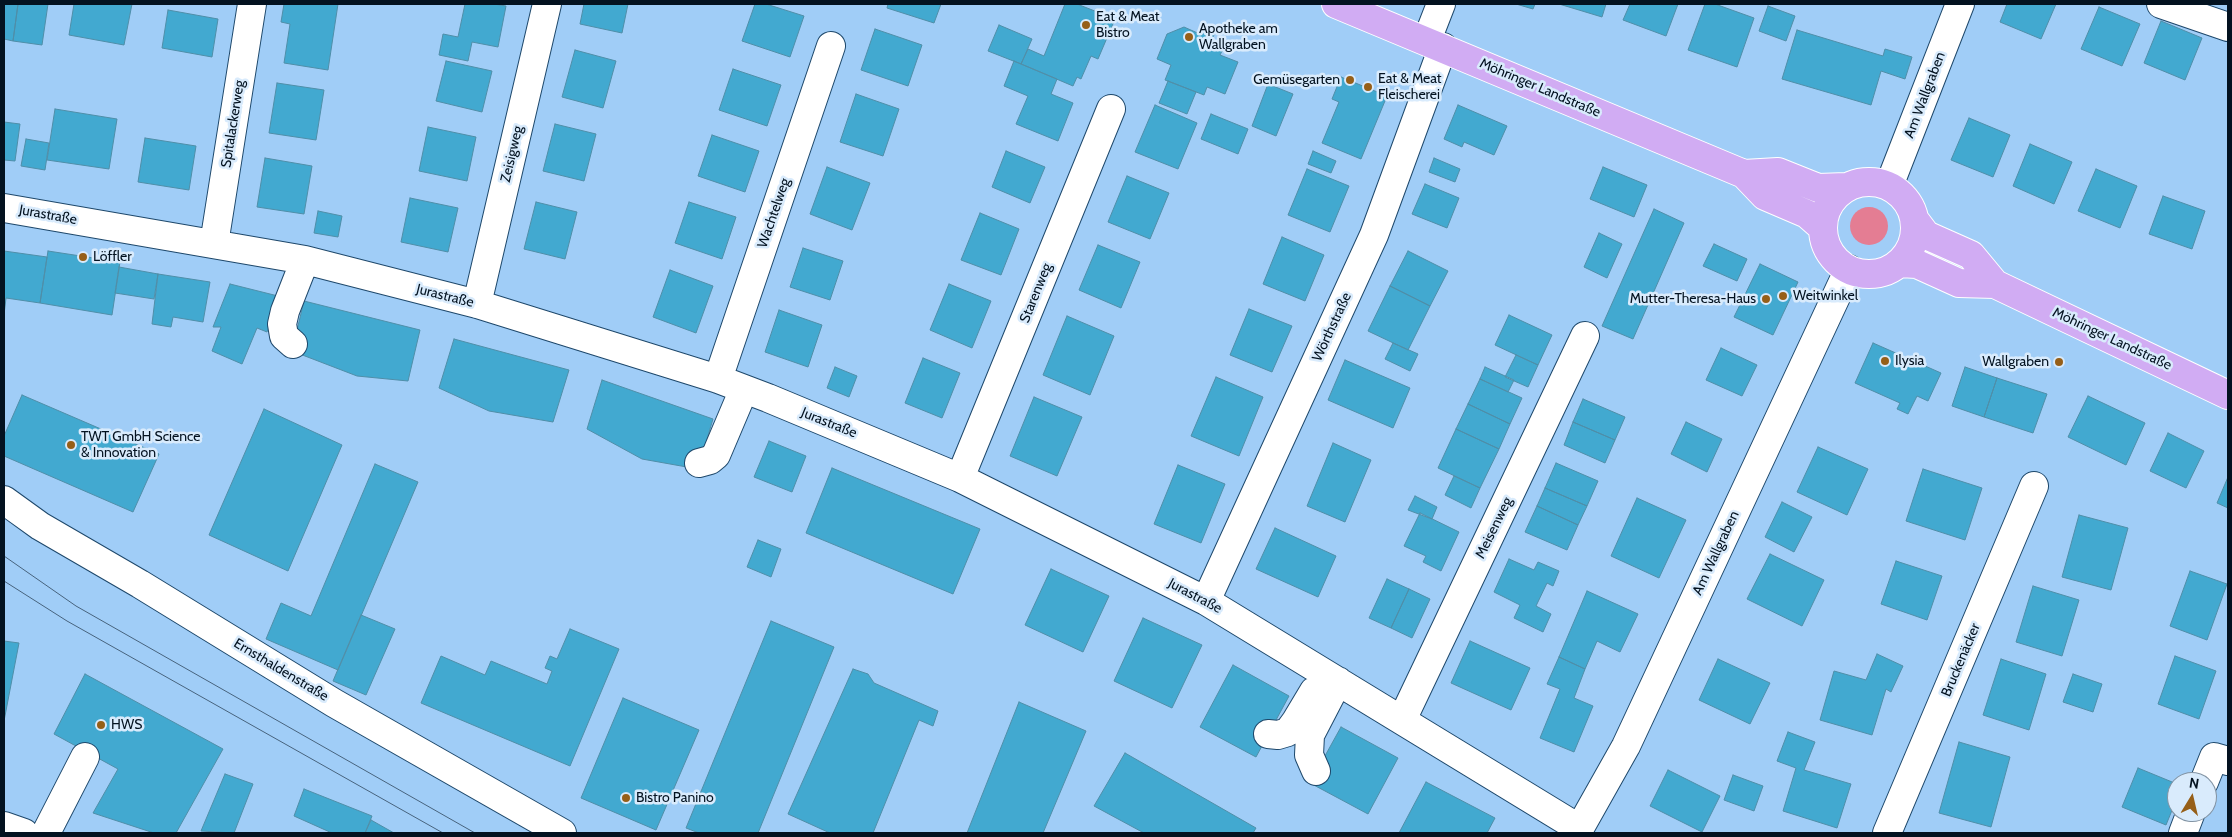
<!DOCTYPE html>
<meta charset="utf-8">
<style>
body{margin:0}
#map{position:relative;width:2232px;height:837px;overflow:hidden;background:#a0cdf7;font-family:Cabin,sans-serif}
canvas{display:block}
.frame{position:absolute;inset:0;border:5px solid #031220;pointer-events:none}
.north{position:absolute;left:2167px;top:772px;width:50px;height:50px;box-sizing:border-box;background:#d9ebfc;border:1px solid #8394a4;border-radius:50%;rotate:9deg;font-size:14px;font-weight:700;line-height:20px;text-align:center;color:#031220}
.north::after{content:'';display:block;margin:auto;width:18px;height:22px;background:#965f18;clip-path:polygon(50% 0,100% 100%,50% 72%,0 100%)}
</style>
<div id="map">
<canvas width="2232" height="837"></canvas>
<div class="frame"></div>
<div class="north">N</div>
</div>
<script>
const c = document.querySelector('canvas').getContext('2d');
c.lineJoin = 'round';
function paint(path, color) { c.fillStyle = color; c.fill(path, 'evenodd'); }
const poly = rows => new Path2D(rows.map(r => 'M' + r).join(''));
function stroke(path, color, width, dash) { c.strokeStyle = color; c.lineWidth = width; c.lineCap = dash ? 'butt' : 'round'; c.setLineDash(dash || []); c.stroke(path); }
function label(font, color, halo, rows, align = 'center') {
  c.font = font + ' Cabin,sans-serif'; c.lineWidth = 5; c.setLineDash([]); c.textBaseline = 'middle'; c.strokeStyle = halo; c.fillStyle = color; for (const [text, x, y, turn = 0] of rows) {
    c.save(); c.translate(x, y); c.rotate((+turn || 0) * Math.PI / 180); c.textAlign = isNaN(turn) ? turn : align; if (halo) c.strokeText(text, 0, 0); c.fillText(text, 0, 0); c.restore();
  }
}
paint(poly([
 '1850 226a19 19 0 1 1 38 0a19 19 0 1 1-38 0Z'
]), '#e47d93');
const building = poly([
 [4,4,18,4,13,41,4,39,4,4],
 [18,4,48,4,42,45,13,41,18,4],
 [74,4,132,4,124,45,69,35,74,4],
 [284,4,338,4,328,70,284,63,290,24,281,22,284,4],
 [465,4,494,4,506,6,498,47,472,42,468,61,439,55,443,34,458,37,465,4],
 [584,4,628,4,622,33,580,24,584,4],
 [755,4,766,4,804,16,790,57,742,41,755,4],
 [888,4,941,4,934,23,887,8,888,4],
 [1065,4,1077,4,1115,19,1098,59,1091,56,1081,79,1077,77,1073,86,1021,64,1028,49,1044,56,1065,4],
 [1516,4,1535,4,1533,9,1516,4],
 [1559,4,1606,4,1602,17,1559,4],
 [1630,4,1678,4,1666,36,1623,20,1630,4],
 [1705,4,1715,4,1754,18,1737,67,1688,50,1705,4],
 [2007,4,2056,4,2041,39,2000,22,2007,4],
 [1768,6,1795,16,1786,41,1759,31,1768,6],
 [2099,7,2140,24,2122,66,2081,49,2099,7],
 [168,10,218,19,212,57,162,48,168,10],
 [2161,21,2202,38,2185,80,2144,63,2161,21],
 [999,25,1032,39,1021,64,988,51,999,25],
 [1206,26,1216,29,1210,46,1222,51,1220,55,1238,62,1225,94,1207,87,1204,95,1165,80,1171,65,1157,59,1167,34,1184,27,1202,35,1206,26],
 [875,29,922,45,908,86,861,70,875,29],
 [1797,30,1883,56,1885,49,1912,57,1905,79,1881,71,1871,105,1782,79,1797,30],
 [575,50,616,61,603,108,562,97,575,50],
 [446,61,492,71,482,112,436,101,446,61],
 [1014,61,1057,79,1051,94,1073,103,1058,141,1016,124,1028,96,1004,86,1014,61],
 [733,69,781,85,767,126,719,110,733,69],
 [1341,77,1387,96,1361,159,1322,143,1339,102,1332,99,1341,77],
 [1168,81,1196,92,1187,114,1159,103,1168,81],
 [277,83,324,90,316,140,269,133,277,83],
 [1268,84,1293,94,1276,136,1252,126,1268,84],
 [856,94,899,109,883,156,840,142,856,94],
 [1155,105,1197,123,1178,169,1135,152,1155,105],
 [1458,105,1507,126,1494,155,1464,142,1462,147,1444,139,1458,105],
 [55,109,117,119,109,169,47,160,55,109],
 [1211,114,1248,129,1238,154,1201,139,1211,114],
 [1969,118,2010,135,1993,177,1951,160,1969,118],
 [4,122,20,124,15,161,4,160,4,122],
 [555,124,596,134,584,181,543,171,555,124],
 [428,127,476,137,467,181,419,171,428,127],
 [712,135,759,151,745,192,698,176,712,135],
 [145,138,196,146,189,190,138,182,145,138],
 [26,139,49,143,45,170,21,166,26,139],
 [2030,144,2072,162,2054,204,2013,186,2030,144],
 [1006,151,1045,167,1030,203,992,187,1006,151],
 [1313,151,1336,161,1331,173,1308,164,1313,151],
 [265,158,312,166,304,214,257,207,265,158],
 [1434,158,1460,169,1455,182,1429,172,1434,158],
 [827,167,870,183,852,230,810,214,827,167],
 [1603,167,1647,185,1634,217,1590,199,1603,167],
 [1307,169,1349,186,1330,232,1288,215,1307,169],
 [2096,169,2137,186,2120,228,2078,211,2096,169],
 [1127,176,1169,193,1150,239,1108,222,1127,176],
 [1425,184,1459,198,1447,228,1412,214,1425,184],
 [2163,196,2205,211,2192,249,2149,234,2163,196],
 [410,198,458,208,448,252,401,242,410,198],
 [536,202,577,212,565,259,524,249,536,202],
 [689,202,736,217,722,259,675,243,689,202],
 [1654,209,1684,223,1633,339,1602,326,1654,209],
 [318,211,342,216,338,237,314,233,318,211],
 [980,213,1019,229,1001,275,961,260,980,213],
 [1599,233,1622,244,1607,278,1584,267,1599,233],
 [1282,237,1324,255,1305,301,1263,284,1282,237],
 [1714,244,1747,259,1737,281,1703,266,1714,244],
 [1098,245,1140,262,1121,308,1079,290,1098,245],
 [803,248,843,261,830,300,790,287,803,248],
 [4,251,47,257,40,303,6,298,4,315,4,251],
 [48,251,120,262,112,315,40,303,48,251],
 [1408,251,1448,271,1430,306,1390,286,1408,251],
 [1760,264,1798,282,1773,335,1734,317,1760,264],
 [119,267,158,274,154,299,115,293,119,267],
 [670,270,713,286,696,333,653,317,670,270],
 [158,274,210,282,203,322,173,317,171,327,152,324,158,274],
 [230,284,282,297,267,332,257,328,242,364,212,351,221,327,213,327,230,284],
 [949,284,991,301,972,348,930,330,949,284],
 [1390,286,1430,306,1408,350,1368,331,1390,286],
 [304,301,420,330,408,381,357,376,292,351,304,301],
 [1249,309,1292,326,1272,372,1230,355,1249,309],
 [779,310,822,325,808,367,765,352,779,310],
 [1509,315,1552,335,1538,365,1495,345,1509,315],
 [1067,316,1114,336,1090,395,1043,375,1067,316],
 [454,339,569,370,553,422,489,411,439,388,454,339],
 [1393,343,1418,354,1410,371,1385,359,1393,343],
 [1873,343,1941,373,1928,401,1917,396,1908,414,1897,409,1900,403,1855,383,1873,343],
 [1721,348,1757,365,1742,396,1706,380,1721,348],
 [1516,355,1538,365,1528,387,1505,377,1516,355],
 [923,358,960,373,942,418,905,403,923,358],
 [1345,360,1410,388,1393,428,1328,400,1345,360],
 [835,367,857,376,849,397,827,388,835,367],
 [1485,367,1514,380,1508,392,1480,379,1485,367],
 [1965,367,1997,378,1984,417,1952,406,1965,367],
 [1216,377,1263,397,1239,456,1191,436,1216,377],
 [1997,378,2047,394,2033,433,1984,417,1997,378],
 [1480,379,1522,398,1510,424,1468,404,1480,379],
 [602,380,713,419,698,469,642,459,587,429,602,380],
 [22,395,159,454,133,512,4,456,4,436,22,395],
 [2088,396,2145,423,2126,465,2068,437,2088,396],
 [1034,397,1082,417,1057,476,1010,456,1034,397],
 [1583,399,1625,417,1615,440,1573,422,1583,399],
 [1468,404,1510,424,1499,449,1456,429,1468,404],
 [264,409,342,445,288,571,209,535,264,409],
 [1573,422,1615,440,1605,463,1564,445,1573,422],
 [1686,422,1722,439,1707,472,1671,454,1686,422],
 [1456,429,1499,449,1480,488,1438,468,1456,429],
 [2168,433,2204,451,2186,488,2150,471,2168,433],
 [769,441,806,456,792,492,754,477,769,441],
 [1333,443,1371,460,1345,522,1307,506,1333,443],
 [1818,447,1868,469,1847,515,1797,492,1818,447],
 [1556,463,1598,481,1587,506,1545,488,1556,463],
 [375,464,418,482,338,670,266,639,281,603,311,616,375,464],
 [1178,465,1225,484,1201,543,1154,524,1178,465],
 [832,468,980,529,953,594,806,533,832,468],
 [1923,469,1982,488,1965,540,1906,521,1923,469],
 [1454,476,1480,488,1471,508,1445,495,1454,476],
 [2228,477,2228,508,2217,503,2228,477],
 [1545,488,1587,506,1578,525,1537,506,1545,488],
 [1415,496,1437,507,1432,519,1408,510,1415,496],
 [1637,498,1686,520,1659,578,1611,556,1637,498],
 [1782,502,1812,517,1794,552,1765,537,1782,502],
 [1537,506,1578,525,1567,550,1525,532,1537,506],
 [1420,513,1459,532,1441,571,1423,562,1426,556,1404,546,1420,513],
 [2079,515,2128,528,2111,590,2062,577,2079,515],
 [1275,528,1336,556,1318,597,1256,569,1275,528],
 [758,540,781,549,771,577,747,567,758,540],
 [1770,554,1824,580,1802,626,1747,599,1770,554],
 [1509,559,1534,570,1538,562,1559,571,1553,586,1547,583,1536,606,1551,614,1543,632,1514,618,1520,605,1494,592,1509,559],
 [1896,561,1942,576,1927,620,1881,604,1896,561],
 [1051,569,1109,596,1083,652,1025,625,1051,569],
 [2190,571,2227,584,2207,640,2170,626,2190,571],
 [1387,579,1409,589,1391,628,1369,618,1387,579],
 [2033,586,2079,600,2062,656,2016,642,2033,586],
 [1409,589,1430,599,1412,638,1391,628,1409,589],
 [1587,591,1638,614,1620,652,1597,641,1585,669,1559,657,1587,591],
 [361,615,395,629,366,695,333,681,361,615],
 [1143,618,1202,645,1172,708,1114,681,1143,618],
 [771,621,834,647,758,833,699,833,686,828,771,621],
 [570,629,619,649,570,766,421,703,441,656,485,675,491,661,547,684,552,671,545,668,550,656,557,659,570,629],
 [4,641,19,643,4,721,4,641],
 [1470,641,1530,668,1511,710,1451,683,1470,641],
 [1877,654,1903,666,1891,692,1886,689,1872,735,1820,720,1834,671,1866,680,1877,654],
 [2175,656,2216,671,2199,719,2158,704,2175,656],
 [1559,657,1585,669,1574,698,1593,706,1574,752,1540,738,1560,689,1547,684,1559,657],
 [1718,659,1770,683,1750,724,1699,700,1718,659],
 [2001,659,2046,674,2029,730,1983,715,2001,659],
 [1233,665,1289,696,1256,757,1200,727,1233,665],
 [853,669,868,674,874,683,938,711,933,726,919,720,873,833,830,833,788,814,853,669],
 [85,674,223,749,176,833,154,833,93,813,118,769,54,734,85,674],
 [2073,674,2102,684,2093,712,2063,702,2073,674],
 [623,698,699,730,656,830,581,798,623,698],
 [1019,702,1086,731,1043,833,967,833,1019,702],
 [1341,727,1398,758,1368,814,1310,783,1341,727],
 [1788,732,1815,742,1804,770,1851,784,1837,828,1783,811,1796,768,1777,761,1788,732],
 [1959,742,2010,757,1991,827,1939,813,1959,742],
 [1125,753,1256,828,1253,833,1144,833,1094,806,1125,753],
 [2138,768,2177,784,2177,798,2166,825,2122,807,2138,768],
 [1668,770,1720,796,1702,832,1650,806,1668,770],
 [225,774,253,784,234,833,201,831,225,774],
 [1733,775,1763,786,1754,811,1724,800,1733,775],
 [1426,782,1495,818,1487,833,1399,833,1426,782],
 [304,789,372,816,365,833,332,833,294,816,304,789],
 [371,820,394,833,365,833,371,820]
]);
paint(building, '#42a9d0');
stroke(building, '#4f8ea8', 1);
const minor = poly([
 [2161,4,2228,27],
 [1427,40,1441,4],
 [1889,186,1960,4],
 [4,208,305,260,477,304,718,379,768,398,960,478,1206,601,1580,829],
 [214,244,252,4],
 [477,304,547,4],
 [293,344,284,336,282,324,285,311,305,260],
 [718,379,831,46],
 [699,463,710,460,716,455,744,389],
 [960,478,1111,109],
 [4,500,40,526,140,584,334,703,562,833],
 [1206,601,1374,235,1443,47],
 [1402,720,1585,336],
 [1268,734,1278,735,1288,732,1296,721,1314,691],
 [1316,771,1309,755,1310,735,1338,681],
 [2204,782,2214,757,2228,761],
 [4,826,24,833],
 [46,833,85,757],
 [1577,833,1626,746,1849,269],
 [1887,833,2034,486],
 [2183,833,2191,812]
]);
const major = poly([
 [1336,4,1744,174,1765,196,1807,214,1823,228],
 [1744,174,1778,172,1818,188,1846,187],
 '1823 228a46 46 0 1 1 92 0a46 46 0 1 1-92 0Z',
 [1914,219,1926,235,1971,255,1995,284],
 [1899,263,1917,264,1959,283,1995,284,2228,395]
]);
stroke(minor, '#1e486b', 30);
stroke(major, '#fff', 30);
stroke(minor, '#fff', 28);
stroke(major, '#d1acf3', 28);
stroke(poly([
 [4,556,76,606,475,833],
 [4,581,67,621,443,833]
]), '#47637d', 1);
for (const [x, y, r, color] of [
 [1086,25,5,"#965f18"],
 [1189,37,5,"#965f18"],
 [1350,80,5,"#965f18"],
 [1368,87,5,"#965f18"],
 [83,257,5,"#965f18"],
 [1783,296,5,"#965f18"],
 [1766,299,5,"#965f18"],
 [1885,361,5,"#965f18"],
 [2059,362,5,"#965f18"],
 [71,445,5,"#965f18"],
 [101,725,5,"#965f18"],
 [626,798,5,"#965f18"]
]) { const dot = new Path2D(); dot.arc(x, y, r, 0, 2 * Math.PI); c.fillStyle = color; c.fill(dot); stroke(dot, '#d9ebfc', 2); }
label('14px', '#031220', '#d9ebfc', [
 ["Eat & Meat",1096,17],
 ["Bistro",1096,33],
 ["Apotheke am",1199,29],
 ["Wallgraben",1199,45],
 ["Eat & Meat",1378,79],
 ["Fleischerei",1378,95],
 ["Gemüsegarten",1340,80,"right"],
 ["Löffler",93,257],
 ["Weitwinkel",1793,296],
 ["Mutter-Theresa-Haus",1756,299,"right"],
 ["Ilysia",1895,361],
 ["Wallgraben",2049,362,"right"],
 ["TWT GmbH Science",81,437],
 ["& Innovation",81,453],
 ["HWS",111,725],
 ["Bistro Panino",636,798]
], 'left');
label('14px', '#031220', '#d9ebfc', [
 ["Möhringer Landstraße",1540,88,23],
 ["Am Wallgraben",1925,95,-69],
 ["Spitalackerweg",233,124,-81],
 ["Zeisigweg",512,154,-77],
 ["Wachtelweg",774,213,-71],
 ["Jurastraße",48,215,10],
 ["Starenweg",1036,293,-68],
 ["Jurastraße",445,296,14],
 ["Wörthstraße",1332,327,-65],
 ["Möhringer Landstraße",2112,339,25],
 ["Jurastraße",829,423,22],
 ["Meisenweg",1494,528,-64],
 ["Am Wallgraben",1716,553,-65],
 ["Jurastraße",1195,596,28],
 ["Bruckenäcker",1961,660,-67],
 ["Ernsthaldenstraße",281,670,31]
]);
</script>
